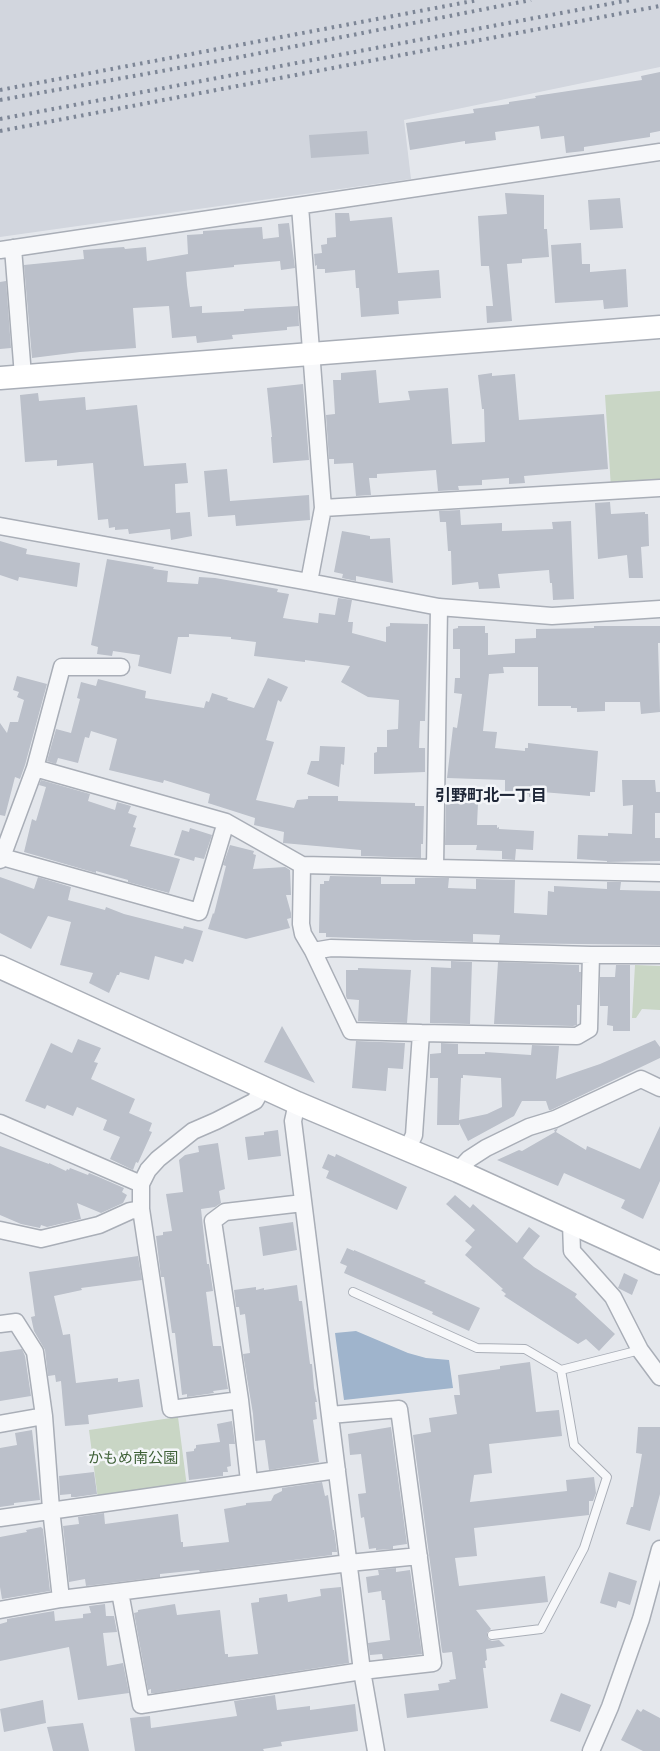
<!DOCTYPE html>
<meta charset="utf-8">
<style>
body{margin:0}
canvas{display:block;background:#e4e7ec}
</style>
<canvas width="660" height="1751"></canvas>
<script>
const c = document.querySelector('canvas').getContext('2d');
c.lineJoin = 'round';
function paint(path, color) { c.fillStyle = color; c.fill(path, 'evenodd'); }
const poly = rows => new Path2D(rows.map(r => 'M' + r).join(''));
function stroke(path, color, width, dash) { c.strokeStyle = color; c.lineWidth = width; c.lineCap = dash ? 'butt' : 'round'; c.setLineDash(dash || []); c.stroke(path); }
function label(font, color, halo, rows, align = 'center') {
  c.font = font + ' Karla,"Noto Sans JP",sans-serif'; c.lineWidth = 5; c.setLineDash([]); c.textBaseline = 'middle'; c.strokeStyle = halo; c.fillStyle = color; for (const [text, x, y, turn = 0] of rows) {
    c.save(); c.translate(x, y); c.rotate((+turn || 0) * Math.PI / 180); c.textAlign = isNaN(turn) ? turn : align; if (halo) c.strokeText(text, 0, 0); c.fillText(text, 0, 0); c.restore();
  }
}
paint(poly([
 [0,0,660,0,660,67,404,120,411,179,0,237]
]), '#d2d6de');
paint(poly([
 [660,391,660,485,611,488,605,395],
 [635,965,660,966,660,1010,642,1009,636,1018,632,1018],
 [178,1417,187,1487,98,1499,89,1430]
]), '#c9d6c5');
paint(poly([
 [356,1331,408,1353,426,1358,449,1360,453,1388,344,1400,335,1333]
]), '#9fb4cc');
paint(poly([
 [660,72,660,131,650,133,650,137,584,147,584,151,566,153,564,136,541,139,539,126,495,132,496,140,465,144,465,141,410,150,406,123,474,113,473,109,509,104,509,102,536,98,535,96,642,80,641,76],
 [367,131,369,154,311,158,309,135],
 [505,193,544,195,544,229,547,229,549,257,522,259,522,263,507,264,512,321,487,323,486,306,493,306,489,266,481,266,478,216,507,214],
 [620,198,623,228,590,230,588,200],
 [335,213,349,213,350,221,392,217,398,273,439,270,441,298,398,301,399,314,361,317,359,288,356,288,355,270,325,273,325,269,317,269,317,265,315,266,314,254,322,253,321,245,327,244,327,238,336,237],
 [289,223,295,268,281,270,280,261,234,265,234,267,186,272,187,285,190,307,202,306,202,313,244,311,244,309,298,306,299,326,287,327,287,330,232,335,233,339,197,343,196,336,172,338,169,306,133,308,136,348,80,352,32,358,24,265,84,259,83,250,124,247,125,249,146,247,147,261,188,254,187,235,203,234,203,231,262,227,263,239,279,237,278,224],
 [581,243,582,264,590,264,590,272,626,269,628,307,604,309,603,300,555,303,551,245],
 [6,281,11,348,0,349,0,282],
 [376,370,379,403,410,400,408,391,448,388,452,444,485,442,484,409,482,409,478,375,492,373,492,376,515,374,519,420,604,414,608,469,524,476,525,483,509,484,509,478,482,480,482,485,458,486,459,490,438,491,436,470,377,474,377,478,369,478,371,495,356,496,353,463,334,464,334,459,329,459,326,415,335,414,333,380,341,380,341,373],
 [303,384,309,460,273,463,271,437,272,437,267,388],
 [38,393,39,401,85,397,86,410,137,405,144,466,186,463,188,483,175,484,176,513,190,512,192,536,171,540,170,529,129,534,128,529,115,530,115,527,109,528,108,519,98,520,93,463,57,466,57,460,25,462,20,395],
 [227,469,230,501,309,495,310,520,236,526,235,515,208,517,204,471],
 [610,502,611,514,645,512,645,514,648,514,649,546,641,547,643,578,629,578,627,555,598,559,595,503],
 [460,510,461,525,502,523,502,531,553,529,552,522,571,521,574,599,553,600,552,583,550,583,549,570,498,574,500,588,479,589,478,582,452,585,451,551,448,551,446,522,440,522,439,511],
 [342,531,370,536,370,539,390,538,393,583,356,576,356,581,342,578,343,574,334,572],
 [0,541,27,549,26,554,80,563,77,587,19,577,18,581,0,575],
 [107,559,154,567,153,569,168,571,167,582,198,584,199,577,215,578,278,589,277,592,289,594,283,618,318,623,319,613,335,615,338,598,352,600,348,622,353,622,352,633,386,642,386,627,390,626,390,623,428,624,425,721,420,721,419,748,425,748,425,772,374,774,374,753,377,752,377,747,387,747,387,730,398,729,399,700,368,697,341,682,350,666,305,660,305,662,254,656,256,642,231,639,231,637,189,634,189,637,178,637,171,674,138,666,140,655,113,651,112,656,97,654,98,647,91,645],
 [458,626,485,626,485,633,488,633,488,655,515,653,515,639,536,638,536,629,594,628,594,626,660,626,660,643,658,643,660,712,641,714,640,702,605,702,605,711,577,712,577,708,571,708,571,706,538,706,538,667,503,667,504,673,489,674,483,731,497,732,495,748,525,751,525,748,528,748,528,743,598,751,595,792,590,792,590,796,542,792,542,798,529,797,529,794,505,792,505,780,447,778,453,727,457,728,462,694,454,693,455,678,460,678,460,649,453,649,453,629,458,628],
 [17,676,47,684,25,765,20,779,15,777,5,816,0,815,0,723,7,733,10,722,18,722,24,700,17,697,19,692,13,690],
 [268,678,288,687,281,702,278,700,266,740,274,742,256,800,294,808,297,800,308,799,308,796,338,796,338,801,415,803,415,806,424,806,423,844,421,844,421,858,361,856,361,850,283,843,284,832,254,825,255,818,208,803,210,794,164,780,163,783,109,770,117,739,91,731,89,738,85,737,78,763,58,758,56,764,47,761,56,729,71,733,80,699,77,698,81,682,96,686,98,679,146,691,145,698,204,708,206,701,209,702,212,693,228,698,227,700,254,708],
 [320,746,345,747,344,765,341,764,339,787,307,774,311,761,319,761],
 [41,780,90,794,88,801,115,810,117,802,131,806,128,813,137,816,133,827,136,828,130,846,180,859,169,893,128,882,128,880,96,871,96,873,24,852,32,819,36,821,46,787,39,785],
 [622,780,655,780,656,792,660,792,660,813,655,813,655,838,660,838,660,861,607,862,607,861,577,859,578,835,608,836,608,833,632,834,633,805,623,806],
 [446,803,478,803,477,825,497,825,497,828,499,827,499,829,534,831,533,850,516,849,515,860,502,859,502,851,476,850,477,845,445,845],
 [190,828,212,835,204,859,195,857,194,861,174,855,182,830,189,832],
 [230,845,254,851,253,854,256,855,253,869,285,867,290,870,291,895,286,895,291,913,291,918,287,919,290,928,246,939,208,929,213,913,214,914,226,866,223,865],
 [330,876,381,877,381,884,415,884,415,878,449,878,448,888,476,889,476,879,515,880,514,913,547,915,548,891,554,892,554,886,607,889,607,882,621,882,620,890,660,891,660,945,499,943,500,935,473,934,473,942,326,937,326,933,319,933,320,884,324,884,324,881,329,881],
 [0,877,34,889,38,877,71,887,68,900,105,910,106,907,124,914,183,929,184,926,203,931,193,962,185,959,183,964,155,956,149,980,120,972,119,975,117,975,109,993,89,983,93,973,60,965,71,922,48,916,31,949,0,933],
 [451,961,472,962,470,1024,430,1023,431,967,451,968],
 [498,962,579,965,579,972,581,972,580,1005,577,1005,577,1025,573,1026,494,1024],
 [616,965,630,965,630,1031,613,1031,613,1026,607,1025,608,1006,600,1006,600,977,615,977],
 [358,968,411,970,407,1023,358,1021,359,1000,347,999,346,996,346,970,358,970],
 [282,1026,315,1083,264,1062],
 [78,1039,101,1048,94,1062,98,1063,91,1079,135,1099,129,1113,152,1123,149,1131,152,1132,138,1163,136,1162,133,1170,110,1159,120,1137,103,1130,107,1120,77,1107,73,1116,47,1105,45,1109,25,1101,51,1043,72,1053],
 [655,1040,660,1047,660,1058,551,1110,549,1110,546,1101,522,1101,514,1116,468,1141,459,1123,459,1125,437,1125,438,1078,430,1078,430,1054,441,1053,441,1043,458,1044,458,1054,485,1054,485,1052,531,1055,532,1045,559,1046,556,1079,600,1064],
 [463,1075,501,1078,502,1107,487,1114,459,1120,461,1078,463,1078],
 [356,1041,405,1043,403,1069,388,1068,386,1091,352,1088],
 [660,1126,660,1181,643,1219,621,1208,625,1200,564,1173,558,1186,497,1160,519,1150,522,1151,555,1132,554,1130,558,1128,556,1132,586,1150,587,1146,640,1169],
 [278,1130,281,1156,248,1160,245,1137,264,1135,264,1132],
 [218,1143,225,1189,219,1191,221,1203,215,1207,201,1209,207,1264,209,1264,213,1291,206,1292,213,1346,221,1346,228,1389,213,1391,214,1393,187,1397,187,1394,182,1395,175,1333,172,1333,164,1277,161,1277,156,1236,163,1235,163,1232,172,1231,166,1194,183,1192,179,1160,185,1155,199,1152,198,1146],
 [0,1146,49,1164,49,1163,66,1171,67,1169,69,1170,70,1168,88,1175,89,1173,101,1178,124,1188,122,1192,127,1195,123,1203,101,1213,77,1203,81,1219,47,1227,41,1225,40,1228,21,1224,0,1215],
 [328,1154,335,1157,336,1154,407,1187,397,1210,326,1178,329,1171,322,1168],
 [455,1195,470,1208,473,1204,517,1243,529,1227,540,1236,523,1258,534,1267,577,1294,575,1297,615,1334,599,1351,586,1339,578,1344,504,1296,506,1294,501,1290,503,1289,465,1255,472,1247,465,1241,475,1230,446,1204],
 [293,1222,297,1250,263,1256,259,1227],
 [347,1248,354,1251,354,1250,426,1281,424,1283,480,1308,469,1331,432,1314,433,1312,344,1273,347,1266,340,1263],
 [138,1256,142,1280,81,1288,82,1290,54,1296,63,1335,70,1334,76,1383,118,1378,118,1382,139,1379,143,1407,88,1415,89,1424,65,1426,61,1381,56,1382,55,1375,48,1376,45,1350,34,1331,31,1317,35,1316,29,1272],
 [624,1273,638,1280,632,1295,618,1288],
 [297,1285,299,1301,302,1301,310,1364,312,1364,314,1388,317,1402,315,1402,317,1419,313,1420,319,1462,269,1470,265,1440,255,1441,253,1414,243,1354,250,1353,245,1314,240,1315,239,1307,236,1307,234,1290,256,1287,256,1290,264,1288,264,1290],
 [22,1349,25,1356,31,1396,0,1401,0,1352],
 [530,1362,536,1412,559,1410,562,1436,489,1444,492,1473,474,1475,470,1502,567,1491,566,1480,594,1477,596,1493,593,1501,589,1501,589,1515,474,1528,477,1556,455,1558,459,1586,545,1576,548,1602,476,1610,491,1629,487,1633,488,1639,492,1641,499,1640,505,1646,486,1649,487,1660,485,1661,486,1668,483,1668,488,1708,407,1718,404,1694,439,1690,438,1684,450,1682,449,1680,456,1679,452,1652,443,1653,442,1652,413,1435,431,1432,429,1418,457,1414,454,1395,460,1395,458,1375,500,1369,500,1366],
 [232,1421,235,1444,229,1444,231,1466,227,1467,228,1472,223,1472,223,1476,189,1480,186,1452,194,1451,194,1449,196,1448,196,1445,220,1442,217,1424],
 [391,1427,407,1544,393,1546,393,1549,376,1550,376,1548,369,1549,364,1517,361,1518,358,1494,366,1493,361,1454,350,1455,348,1434],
 [638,1427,660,1427,660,1494,650,1531,626,1524,631,1507,633,1507,642,1454,636,1453],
 [32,1430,40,1500,14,1503,14,1505,0,1507,0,1448,17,1445,15,1433],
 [94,1472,97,1494,76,1497,71,1497,71,1494,60,1495,59,1476],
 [322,1482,325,1496,328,1495,333,1530,334,1530,337,1552,332,1552,332,1555,200,1572,199,1570,160,1574,160,1577,86,1586,85,1579,69,1582,63,1526,79,1524,78,1517,104,1513,105,1524,178,1514,181,1542,183,1542,183,1547,229,1542,224,1509,246,1505,246,1503,271,1501,274,1495,282,1491,282,1488],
 [41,1527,43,1529,50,1591,2,1599,0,1587,0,1537,27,1532,26,1530],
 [396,1568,396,1572,410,1570,422,1654,383,1659,382,1654,370,1655,368,1643,390,1640,385,1600,382,1600,381,1591,368,1593,366,1577,379,1575,378,1570],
 [609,1572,637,1581,630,1605,618,1601,616,1608,600,1603],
 [341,1587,349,1663,156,1693,151,1693,151,1689,148,1690,134,1613,138,1612,138,1610,175,1604,177,1615,220,1610,225,1654,228,1654,228,1657,258,1654,251,1603,259,1602,259,1598,287,1594,288,1602,321,1596,320,1589],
 [105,1604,106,1616,114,1616,117,1632,103,1633,107,1666,123,1663,129,1693,78,1700,69,1647,0,1661,0,1624,7,1622,7,1619,54,1611,55,1621,83,1618,83,1614,91,1613,89,1606],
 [561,1693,591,1705,580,1732,550,1721],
 [275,1695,277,1710,310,1706,310,1710,355,1704,358,1731,281,1742,282,1746,263,1749,264,1751,135,1751,130,1718,150,1716,151,1728,237,1716,234,1701],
 [43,1700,46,1723,4,1732,0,1709],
 [637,1709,641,1712,643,1709,660,1718,660,1751,643,1751,621,1740],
 [83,1723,89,1751,53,1751,47,1727]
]), '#bbc0ca');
const lane = poly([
 [353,1292,477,1348,525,1349,561,1370],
 [492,1635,541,1629,584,1548,607,1477,574,1445,561,1370,640,1350]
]);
const street = poly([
 [300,206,323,508,309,582],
 [13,248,23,376],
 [0,250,660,152],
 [323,508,660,488],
 [0,526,309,582,439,607,552,616,660,609],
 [35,768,226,822,302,865],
 [2,857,35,768,62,667,121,667],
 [0,860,2,857,199,912,226,822],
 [435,867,439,607],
 [313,951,303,934,301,924,302,865,660,873],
 [591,955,660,955],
 [297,1103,293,1121,362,1671,376,1751],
 [0,1123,141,1184],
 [407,1150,414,1135,421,1033,577,1036,589,1029,591,955,331,948,313,951,351,1031,421,1033],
 [458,1171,469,1159,486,1148,529,1127,555,1119,641,1079,660,1088],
 [571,1224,572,1251,613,1297,640,1350,660,1377],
 [0,1230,41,1239,99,1225,130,1211,141,1209],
 [0,1324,16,1322,35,1352,44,1416,51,1509,61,1599],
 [240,1400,171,1409,141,1209,141,1184,148,1170,158,1159,193,1131,216,1121,255,1101,263,1087],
 [0,1424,44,1416],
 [249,1481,240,1400,213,1221,225,1212,303,1203],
 [0,1518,337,1470],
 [120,1592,141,1705,362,1671,433,1663,399,1409,330,1415],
 [0,1610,61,1599,349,1563,419,1556],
 [591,1751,610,1707,641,1619,660,1549]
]);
const secondary = poly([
 [0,378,660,327],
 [0,967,297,1103,458,1171,660,1263]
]);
stroke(lane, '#a9aeb7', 10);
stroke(street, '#a9aeb7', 19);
stroke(secondary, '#a9aeb7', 25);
stroke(lane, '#f7f8fa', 8);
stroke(street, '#f7f8fa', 16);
stroke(secondary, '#fff', 22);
stroke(poly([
 [0,90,478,0],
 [0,100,240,57,531,0],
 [0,119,630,0],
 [0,131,660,6]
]), '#7d8696', 4, [2.5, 5]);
label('15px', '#3f6138', '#f4f6f9', [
 ["かもめ南公園",133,1459]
]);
label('bold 16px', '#1d2536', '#f4f6f9', [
 ["引野町北一丁目",491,796]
]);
</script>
